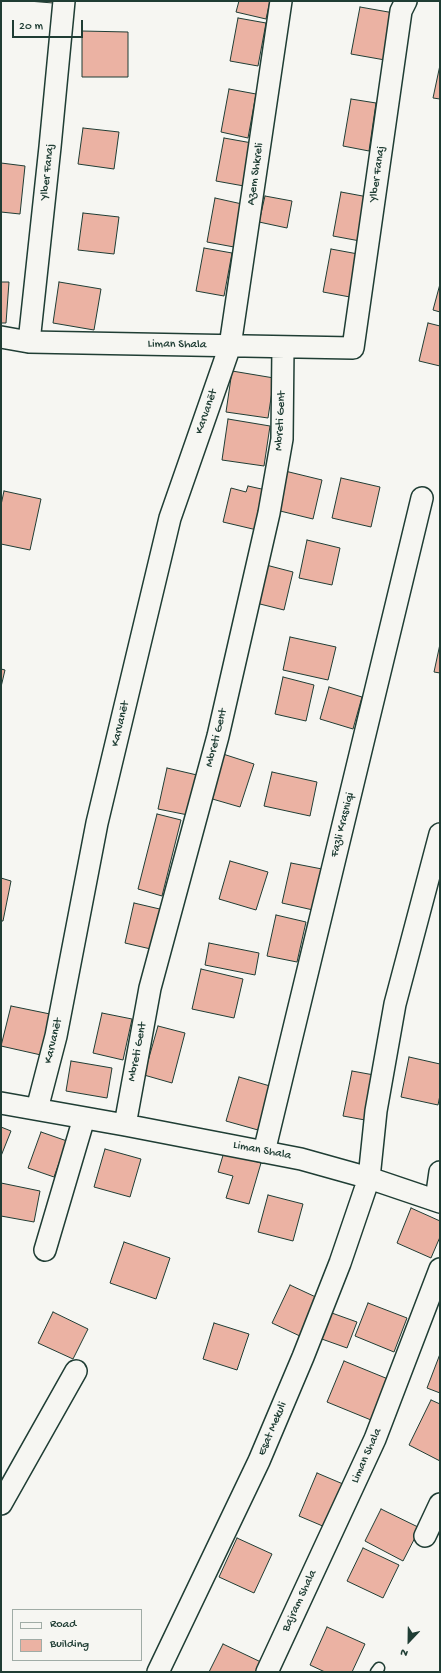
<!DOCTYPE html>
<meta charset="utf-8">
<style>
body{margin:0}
#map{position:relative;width:441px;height:1673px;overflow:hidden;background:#f6f6f2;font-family:"Gochi Hand",sans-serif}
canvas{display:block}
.frame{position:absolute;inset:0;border:2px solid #1f3d34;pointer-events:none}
.legend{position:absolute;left:12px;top:1609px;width:130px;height:52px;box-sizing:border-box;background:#f6f6f2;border:1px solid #a0aca6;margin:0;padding:5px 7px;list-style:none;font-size:12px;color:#1f3d34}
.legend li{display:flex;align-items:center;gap:8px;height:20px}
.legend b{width:20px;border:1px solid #a0aca6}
.north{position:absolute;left:389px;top:1621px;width:40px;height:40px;-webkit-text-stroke:3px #f6f6f2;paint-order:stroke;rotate:202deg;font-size:11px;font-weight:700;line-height:16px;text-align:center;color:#1f3d34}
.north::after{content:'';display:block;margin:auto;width:14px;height:18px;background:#1f3d34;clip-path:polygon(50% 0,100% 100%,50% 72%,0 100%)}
.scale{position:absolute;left:12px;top:20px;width:71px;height:18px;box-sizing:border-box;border:2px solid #1f3d34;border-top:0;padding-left:5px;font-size:12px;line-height:14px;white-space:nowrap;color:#1f3d34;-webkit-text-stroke:3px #f6f6f2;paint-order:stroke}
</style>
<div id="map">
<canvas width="441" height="1673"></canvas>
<div class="frame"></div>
<ul class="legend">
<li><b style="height:5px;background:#f6f6f2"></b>Road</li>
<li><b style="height:11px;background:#ebb2a3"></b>Building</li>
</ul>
<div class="north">N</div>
<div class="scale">20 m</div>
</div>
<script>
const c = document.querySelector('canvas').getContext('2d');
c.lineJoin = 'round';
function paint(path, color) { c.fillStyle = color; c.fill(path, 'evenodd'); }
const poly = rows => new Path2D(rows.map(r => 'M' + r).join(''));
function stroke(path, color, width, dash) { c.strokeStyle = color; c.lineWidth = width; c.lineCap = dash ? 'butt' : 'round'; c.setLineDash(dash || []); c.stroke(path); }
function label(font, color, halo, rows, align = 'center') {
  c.font = font + ' "Gochi Hand",sans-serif'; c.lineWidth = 4; c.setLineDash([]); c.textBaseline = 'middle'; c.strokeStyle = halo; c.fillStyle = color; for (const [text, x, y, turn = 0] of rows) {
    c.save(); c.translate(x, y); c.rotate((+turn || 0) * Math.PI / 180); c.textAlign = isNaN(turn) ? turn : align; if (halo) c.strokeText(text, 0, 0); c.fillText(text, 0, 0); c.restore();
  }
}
const building = poly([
 [28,1,54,1,53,3,28,1],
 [239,1,270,1,266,19,236,12,239,1],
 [360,7,394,13,385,60,351,54,360,7],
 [238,18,266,23,258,66,230,61,238,18],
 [82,31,128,32,128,77,82,77,82,31],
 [440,65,440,99,433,98,440,65],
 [229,89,256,94,248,138,221,132,229,89],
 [351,99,376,103,369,151,343,146,351,99],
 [83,128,119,132,114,169,78,164,83,128],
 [224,138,252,143,244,186,216,181,224,138],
 [1,163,25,166,20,214,1,212,1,163],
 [341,192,368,197,360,241,333,236,341,192],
 [265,196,292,201,287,228,259,222,265,196],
 [215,198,242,204,234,247,207,242,215,198],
 [83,213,119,217,114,254,78,250,83,213],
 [204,248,232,253,224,296,196,291,204,248],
 [331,249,358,254,350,297,323,292,331,249],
 [1,282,9,282,6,323,1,323,1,282],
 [59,282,101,289,94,330,53,323,59,282],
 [440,284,440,312,433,310,440,284],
 [428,323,440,326,440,366,419,361,428,323],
 [232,371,274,378,268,418,226,412,232,371],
 [228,419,270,426,264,466,222,460,228,419],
 [285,471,322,480,313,519,276,510,285,471],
 [341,478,380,487,371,527,332,518,341,478],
 [248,486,266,490,257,530,223,522,231,488,246,492,248,486],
 [4,491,41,499,30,550,1,544,1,505,4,491],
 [307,540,340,548,332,585,299,578,307,540],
 [266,565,293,572,284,610,256,603,266,565],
 [290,637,336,647,328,680,283,670,290,637],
 [440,644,440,673,434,672,440,644],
 [1,669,5,670,1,687,1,669],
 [283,677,314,685,306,721,275,714,283,677],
 [329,687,362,697,353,729,320,719,329,687],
 [223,754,254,764,240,807,209,798,223,754],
 [167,768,197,775,188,815,158,809,167,768],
 [272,772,317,782,310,816,264,806,272,772],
 [157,814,181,820,162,896,138,889,157,814],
 [230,861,268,872,256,910,219,899,230,861],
 [291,863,322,869,313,910,282,903,291,863],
 [1,878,11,881,3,921,1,921,1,878],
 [134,903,164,910,155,950,125,943,134,903],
 [276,915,306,922,297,962,267,956,276,915],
 [209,943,259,953,255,975,205,965,209,943],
 [201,969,243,979,234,1018,192,1009,201,969],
 [11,1006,50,1014,41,1055,1,1046,11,1006],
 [102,1013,132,1019,123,1060,93,1053,102,1013],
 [158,1026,185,1033,172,1083,144,1075,158,1026],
 [409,1057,440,1064,440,1095,438,1105,401,1097,409,1057],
 [71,1061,112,1068,107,1098,66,1091,71,1061],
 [352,1071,374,1075,365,1120,343,1116,352,1071],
 [239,1077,270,1086,258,1130,226,1121,239,1077],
 [1,1127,11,1131,1,1156,1,1127],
 [41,1132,67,1141,54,1177,28,1168,41,1132],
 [105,1149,141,1159,130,1197,94,1187,105,1149],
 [224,1152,261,1163,249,1204,226,1198,233,1176,218,1172,224,1152],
 [1,1183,40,1191,34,1222,1,1216,1,1183],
 [268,1195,303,1204,293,1241,258,1232,268,1195],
 [411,1208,440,1221,440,1237,431,1258,397,1243,411,1208],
 [124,1242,170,1258,156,1299,110,1283,124,1242],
 [290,1285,320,1299,302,1337,272,1323,290,1285],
 [368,1303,407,1318,394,1352,355,1336,368,1303],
 [53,1312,88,1329,73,1359,38,1343,53,1312],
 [329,1312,357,1322,347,1348,319,1338,329,1312],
 [214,1323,249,1334,237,1370,203,1359,214,1323],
 [440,1354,440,1393,427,1388,440,1354],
 [344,1361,388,1379,371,1420,327,1402,344,1361],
 [431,1400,440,1404,440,1461,409,1445,431,1400],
 [317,1473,343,1484,325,1527,299,1516,317,1473],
 [381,1509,420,1528,403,1561,365,1541,381,1509],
 [237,1538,272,1554,254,1593,219,1577,237,1538],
 [363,1548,399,1565,383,1598,347,1581,363,1548],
 [327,1627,365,1644,352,1672,325,1672,310,1665,327,1627],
 [223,1644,263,1663,258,1672,209,1672,223,1644]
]);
paint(building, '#ebb2a3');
stroke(building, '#1f3d34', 1);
const lane = poly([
 [376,1672,379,1668]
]);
const street = poly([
 [1,337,29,342,353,348,401,11,406,1],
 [29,342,50,147,64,1],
 [1,1103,125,1125,301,1159,369,1178,440,1202],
 [37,1109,56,1036,97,823,170,518,230,346,281,1],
 [125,1125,150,988,218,736,269,513,282,439,283,347],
 [264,1152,422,498],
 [436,1200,440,1172],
 [45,1250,84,1118],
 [1,1504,76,1371],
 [425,1536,440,1504],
 [158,1672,259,1461,303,1357,340,1263,369,1178,376,1111,395,1004,440,834],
 [267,1672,375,1439,440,1269]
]);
stroke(lane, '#1f3d34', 13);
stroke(street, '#1f3d34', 24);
stroke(lane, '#f6f6f2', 10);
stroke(street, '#f6f6f2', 21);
label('12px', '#1f3d34', '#f6f6f2', [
 ["Ylber Fanaj",48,172,-84],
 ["Azem Shkreli",256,174,-82],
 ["Ylber Fanaj",378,174,-82],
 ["Liman Shala",177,345,1],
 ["Karvanët",207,412,-71],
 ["Mbreti Gent",281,421,-87],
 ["Karvanët",121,724,-77],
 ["Mbreti Gent",217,738,-76],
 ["Fazli Krasniqi",343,825,-76],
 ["Karvanët",54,1041,-77],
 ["Mbreti Gent",138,1052,-79],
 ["Liman Shala",262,1151,11],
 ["Esat Mekuli",273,1429,-67],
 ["Liman Shala",367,1456,-66],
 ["Bajram Shala",300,1601,-65]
]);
</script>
